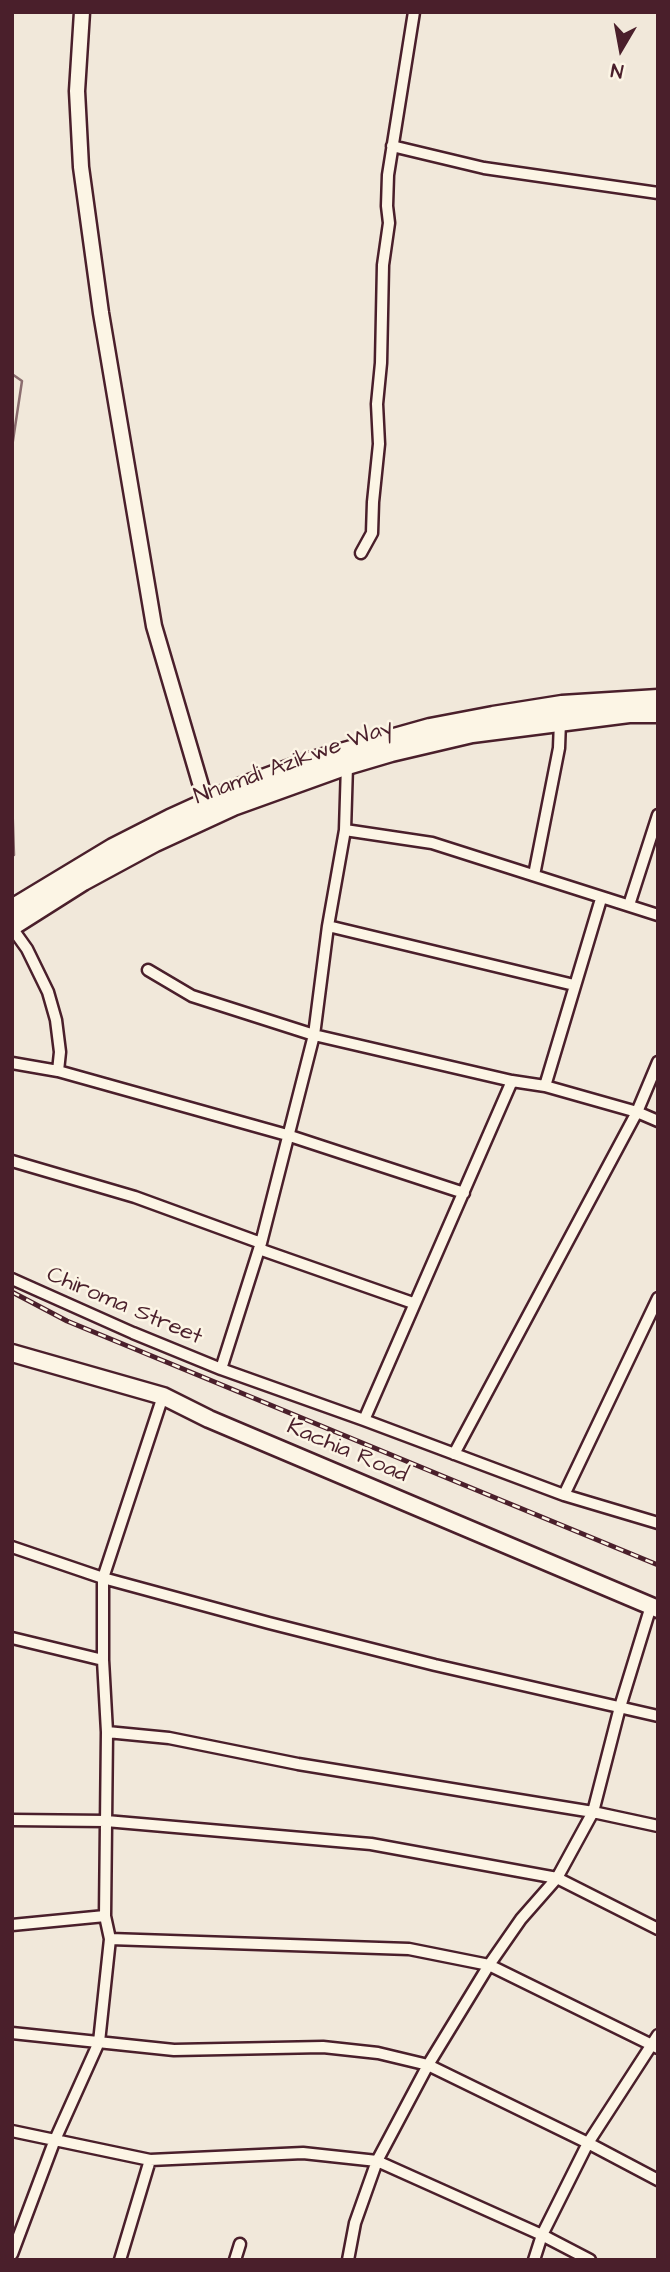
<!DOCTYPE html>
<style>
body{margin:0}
#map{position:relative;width:670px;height:2272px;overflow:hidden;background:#f1e8da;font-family:"Architects Daughter",sans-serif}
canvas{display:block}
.frame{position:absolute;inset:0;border:14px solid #4a1f2b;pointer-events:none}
.north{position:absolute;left:586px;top:14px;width:70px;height:70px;-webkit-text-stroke:5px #fcf5e5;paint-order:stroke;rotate:190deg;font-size:19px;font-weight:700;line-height:28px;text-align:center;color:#4a1f2b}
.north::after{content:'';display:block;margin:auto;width:24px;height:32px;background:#4a1f2b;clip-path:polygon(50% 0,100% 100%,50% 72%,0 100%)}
</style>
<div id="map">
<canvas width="670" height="2272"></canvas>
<div class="frame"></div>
<div class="north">N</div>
</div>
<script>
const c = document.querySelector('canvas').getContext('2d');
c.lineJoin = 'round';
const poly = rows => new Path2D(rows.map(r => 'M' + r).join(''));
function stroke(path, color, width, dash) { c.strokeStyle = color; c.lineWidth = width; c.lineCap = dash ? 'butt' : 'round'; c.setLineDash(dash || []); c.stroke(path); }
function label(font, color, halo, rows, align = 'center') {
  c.font = font + ' "Architects Daughter",sans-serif'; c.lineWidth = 5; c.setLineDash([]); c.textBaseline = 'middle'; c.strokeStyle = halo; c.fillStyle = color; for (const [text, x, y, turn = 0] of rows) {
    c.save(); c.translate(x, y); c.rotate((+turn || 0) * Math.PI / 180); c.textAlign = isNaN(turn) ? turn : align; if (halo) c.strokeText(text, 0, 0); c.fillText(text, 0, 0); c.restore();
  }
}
stroke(poly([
 [12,374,22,381,12,447],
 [12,796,14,855]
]), '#8b6d6f', 2.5);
const street = poly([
 [392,146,484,168,658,193],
 [361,553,372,533,373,502,379,444,377,404,381,363,383,265,389,223,387,206,388,175,414,12],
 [345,830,432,843,658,915],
 [534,875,559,748,560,721],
 [629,905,658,815],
 [328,926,574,985],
 [12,928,27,949,48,992,56,1020,60,1052,58,1071],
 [148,970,192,996,314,1035,512,1081,545,1086,637,1112,658,1121],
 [12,1063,58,1071,287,1135,464,1193],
 [545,1086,601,899],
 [12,1161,135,1197,261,1243],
 [259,1249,413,1303],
 [12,1279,133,1333,221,1369,364,1420,564,1495,658,1523],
 [221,1369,261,1243,314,1035,328,926,345,830,347,765],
 [364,1420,512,1081],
 [454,1454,637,1112,658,1062],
 [564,1495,658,1298],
 [12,1547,103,1578,269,1623,435,1665,658,1716],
 [12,1638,103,1660],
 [107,1732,169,1738,298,1764,593,1812,658,1826],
 [12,1820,106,1821,371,1844,557,1878,658,1929],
 [12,1925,105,1916],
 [110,1939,409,1949,489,1965,658,2048],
 [12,2033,174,2050,323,2047,378,2053,428,2065,588,2143,658,2180],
 [12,2131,150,2160,303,2153,377,2161,542,2235,590,2260],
 [12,2254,54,2142,99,2042,110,1939,105,1916,107,1732,103,1660,103,1578,163,1396],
 [120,2260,150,2160],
 [235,2260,240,2244],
 [348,2260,355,2223,377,2161,428,2065,489,1965,521,1919,557,1878,593,1812,620,1707,651,1606],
 [534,2260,542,2235,588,2143,658,2035]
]);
const secondary = poly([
 [82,12,77,91,81,167,101,313,154,626,206,803]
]);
const primary = poly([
 [12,1353,163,1396,209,1419,658,1609]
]);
const highway = poly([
 [12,909,113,848,170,819,236,789,309,762,430,728,493,716,562,705,658,699],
 [12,926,83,881,155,842,233,806,347,765,391,752,472,733,629,713,658,713]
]);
stroke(street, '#4a1f2b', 15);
stroke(secondary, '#4a1f2b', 19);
stroke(primary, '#4a1f2b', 21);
stroke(highway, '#4a1f2b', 23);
stroke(street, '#fcf5e5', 10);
stroke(secondary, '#fcf5e5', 14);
stroke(primary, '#fcf5e5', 16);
stroke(highway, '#fcf5e5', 18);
const rail = poly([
 [12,1292,67,1321,658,1565]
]);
stroke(rail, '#4a1f2b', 5);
stroke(rail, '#fcf5e5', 2.5, [8]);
label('23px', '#4a1f2b', '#fcf5e5', [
 ["Nnamdi Azikwe Way",294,763,-20],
 ["Chiroma Street",124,1307,23],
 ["Kachia Road",347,1452,23]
]);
</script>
